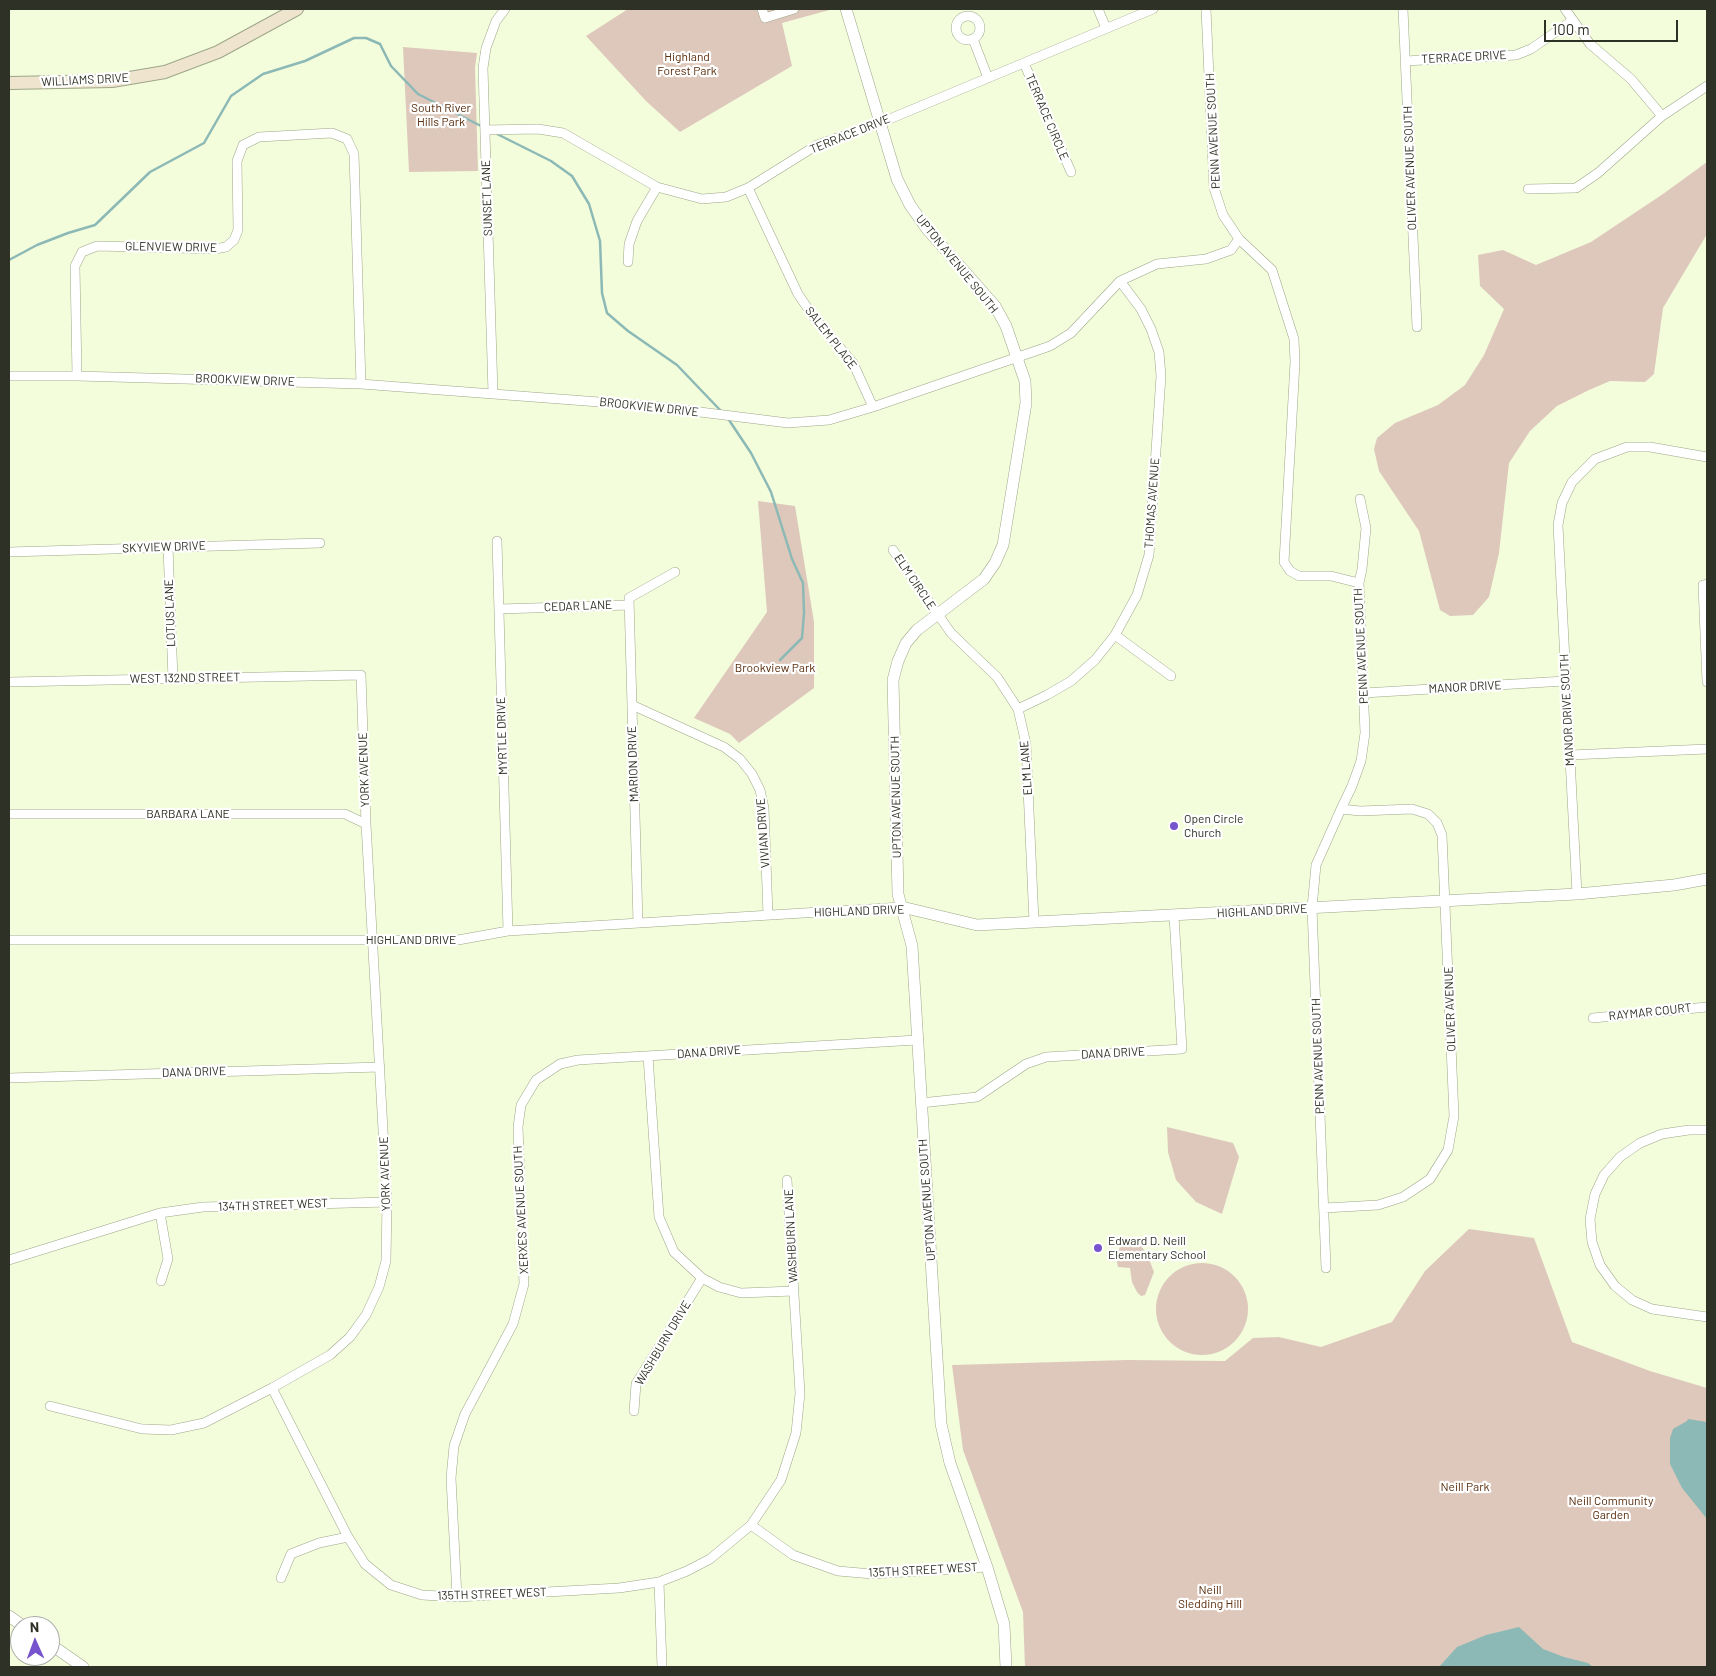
<!DOCTYPE html>
<style>
body{margin:0}
#map{position:relative;width:1716px;height:1676px;overflow:hidden;background:#f3fddc;font-family:Barlow,sans-serif}
canvas{display:block}
.frame{position:absolute;inset:0;border:10px solid #2e3125;pointer-events:none}
.north{position:absolute;left:10px;top:1616px;width:50px;height:50px;box-sizing:border-box;background:#fff;border:1px solid #abada8;border-radius:50%;rotate:358deg;font-size:14px;font-weight:700;line-height:20px;text-align:center;color:#2e3125}
.north::after{content:'';display:block;margin:auto;width:18px;height:22px;background:#7753cd;clip-path:polygon(50% 0,100% 100%,50% 72%,0 100%)}
.scale{position:absolute;left:1544px;top:20px;width:134px;height:22px;box-sizing:border-box;border:2px solid #2e3125;border-top:0;padding-left:6px;font-size:15px;line-height:18px;white-space:nowrap;color:#2e3125;-webkit-text-stroke:4px #fff;paint-order:stroke}
</style>
<div id="map">
<canvas width="1716" height="1676"></canvas>
<div class="frame"></div>
<div class="north">N</div>
<div class="scale">100 m</div>
</div>
<script>
const c = document.querySelector('canvas').getContext('2d');
c.lineJoin = 'round';
function paint(path, color) { c.fillStyle = color; c.fill(path, 'evenodd'); }
const poly = rows => new Path2D(rows.map(r => 'M' + r).join(''));
function stroke(path, color, width, dash) { c.strokeStyle = color; c.lineWidth = width; c.lineCap = dash ? 'butt' : 'round'; c.setLineDash(dash || []); c.stroke(path); }
function label(font, color, halo, rows, align = 'center') {
  c.font = font + ' Barlow,sans-serif'; c.lineWidth = 4.5; c.setLineDash([]); c.textBaseline = 'middle'; c.strokeStyle = halo; c.fillStyle = color; for (const [text, x, y, turn = 0] of rows) {
    c.save(); c.translate(x, y); c.rotate((+turn || 0) * Math.PI / 180); c.textAlign = isNaN(turn) ? turn : align; if (halo) c.strokeText(text, 0, 0); c.fillText(text, 0, 0); c.restore();
  }
}
paint(poly([
 [628,9,833,9,782,23,792,66,680,132,646,101,586,36],
 [403,47,477,53,475,68,478,171,409,172],
 [1707,162,1707,234,1663,308,1654,374,1645,382,1610,381,1589,390,1557,406,1530,431,1509,463,1499,553,1489,597,1473,615,1450,616,1440,610,1419,531,1379,471,1374,449,1377,438,1395,423,1438,405,1465,385,1484,355,1504,309,1480,286,1478,255,1503,250,1536,265,1591,242,1663,194],
 [758,501,795,506,814,622,814,688,739,743,730,734,694,718,767,612],
 [1167,1127,1233,1143,1239,1157,1222,1214,1196,1202,1176,1180,1168,1152],
 [1469,1229,1534,1238,1572,1342,1650,1371,1707,1388,1707,1667,1025,1667,1023,1612,963,1450,952,1365,1127,1360,1225,1361,1253,1338,1279,1337,1321,1347,1392,1322,1425,1271],
 [1134,1237,1147,1254,1154,1272,1145,1295,1141,1296,1137,1292,1132,1282,1130,1268,1118,1267,1117,1262,1120,1245],
 '1156 1309a46 46 0 1 1 92 0a46 46 0 1 1-92 0Z'
]), '#dec8bb');
paint(poly([
 [1688,1419,1707,1422,1707,1519,1682,1488,1670,1464,1670,1438,1673,1429,1687,1421],
 [1519,1627,1543,1649,1564,1657,1588,1663,1593,1667,1439,1667,1457,1647,1486,1635]
]), '#8cb9b5');
stroke(poly([
 [497,134,551,161,572,176,589,204,600,241,602,293,607,313,628,331,677,365,721,411],
 [9,260,37,245,68,233,95,225,150,172,204,143,231,96,263,74,305,61,354,38,366,38,380,44,391,66,418,94,483,127],
 [727,417,751,453,771,492,792,559,803,583,804,613,802,638,780,660]
]), '#8cb9b5', 2.5);
const minor = poly([
 [762,9,765,18,794,9],
 [1098,9,1106,28],
 [1206,9,1214,188,1223,215,1239,239,1272,270,1294,339,1295,362,1284,562,1290,571,1299,576,1331,576,1359,583,1365,733,1361,761,1352,786,1341,809,1316,865,1312,908,1326,1268],
 [1403,9,1417,327],
 [1565,9,1590,44,1631,79,1662,116],
 '956 28a12 12 0 1 1 24 0a12 12 0 1 1-24 0Z',
 [973,39,988,78],
 [1405,61,1516,55,1531,49,1573,20],
 [1024,63,1071,172],
 [485,130,538,129,563,133,657,187,702,199,726,197,748,188,817,145,880,123,1153,9],
 [748,188,798,294,813,316,853,363,873,407],
 [1528,189,1576,188,1598,173,1662,116,1707,86],
 [628,262,629,244,637,221,657,187],
 [9,376,77,376,361,384,652,406,788,423,829,420,873,407,1050,346,1071,333,1120,281,1157,264,1206,259,1231,250,1239,239],
 [77,376,75,266,82,252,97,246,215,249,226,247,234,240,238,230,237,161,243,145,259,137,332,133,347,139,354,154,361,384],
 [493,393,483,68,486,48,496,21,505,9],
 [497,541,508,931],
 [168,547,173,679],
 [893,550,951,633,997,677,1018,709,1026,744,1034,922],
 [9,552,320,543],
 [1359,583,1362,569,1366,528,1360,499],
 [1707,584,1703,585,1707,682],
 [499,609,629,605],
 [1115,635,1171,676],
 [9,682,361,675,366,824,387,1202,386,1261,379,1287,366,1315,350,1337,330,1355,272,1388,204,1423,171,1430,142,1429,50,1406],
 [1364,693,1565,681],
 [632,705,724,747,740,759,752,774,760,790,764,808,768,915],
 [1018,709,1047,695,1071,681,1095,660,1115,635,1137,595,1149,555,1161,376,1159,352,1151,329,1141,309,1120,281],
 [1570,755,1707,749],
 [9,814,345,814,366,824],
 [1577,894,1558,525,1562,503,1572,482,1595,459,1627,447,1650,447,1707,457],
 [638,923,629,598,675,572],
 [9,940,458,940,508,931,902,907],
 [1593,1018,1707,1007],
 [648,1056,659,1217,674,1252,702,1278,719,1287,741,1293,794,1291],
 [9,1078,380,1067],
 [921,1103,977,1097,1026,1064,1046,1057,1182,1049,1174,916],
 [1707,1130,1689,1130,1662,1134,1640,1143,1620,1157,1604,1175,1595,1194,1590,1219,1592,1242,1600,1265,1615,1286,1632,1300,1652,1309,1707,1317],
 [1324,1208,1378,1205,1403,1197,1430,1179,1448,1150,1454,1116,1442,835,1437,823,1428,814,1412,809,1360,811,1341,809],
 [160,1213,168,1259,161,1281],
 [9,1260,160,1213,203,1207,387,1202],
 [272,1388,348,1537,365,1564,391,1585,422,1595,457,1597,619,1588,659,1582,687,1571,710,1559,751,1525,781,1480,796,1433,800,1393,787,1180],
 [634,1411,636,1384,702,1278],
 [751,1525,793,1555,838,1571,872,1574,987,1567],
 [281,1578,291,1554,319,1543,348,1537],
 [659,1582,662,1667],
 [457,1597,451,1478,454,1446,465,1414,513,1324,524,1284,518,1127,521,1105,536,1080,560,1064,578,1060,917,1040]
]);
const tertiary = poly([
 [846,9,897,179,910,205,927,229,995,306,1006,326,1025,381,1026,403,1003,545,995,563,984,579,917,630,906,643,898,661,893,680,898,894,912,946,941,1424,950,1463,987,1567,1004,1624,1006,1667],
 [902,907,977,925,1577,894,1674,885,1707,879],
 [9,1616,23,1626],
 [50,1644,83,1667]
]);
const secondary = poly([
 [9,83,112,81,165,72,218,52,297,9]
]);
stroke(minor, '#9da688', 10);
stroke(tertiary, '#9da688', 12);
stroke(secondary, '#9da688', 14);
stroke(minor, '#fff', 9);
stroke(tertiary, '#fff', 11);
stroke(secondary, '#efe5cf', 12);
for (const [x, y, r, color] of [
 [1174,826,5,"#7753cd"],
 [1098,1248,5,"#7753cd"]
]) { const dot = new Path2D(); dot.arc(x, y, r, 0, 2 * Math.PI); c.fillStyle = color; c.fill(dot); stroke(dot, '#fff', 2); }
label('12px', '#592d0d', '#fff', [
 ["Highland",687,57],
 ["Forest Park",687,71],
 ["South River",441,108],
 ["Hills Park",441,122],
 ["Brookview Park",775,668],
 ["Neill Park",1465,1487],
 ["Neill Community",1611,1501],
 ["Garden",1611,1515],
 ["Neill",1210,1590],
 ["Sledding Hill",1210,1604]
]);
label('12px', '#2e3125', '#fff', [
 ["TERRACE DRIVE",1464,57,-3],
 ["WILLIAMS DRIVE",85,80,-3],
 ["TERRACE CIRCLE",1047,117,67],
 ["PENN AVENUE SOUTH",1213,131,-93],
 ["TERRACE DRIVE",850,134,-22],
 ["OLIVER AVENUE SOUTH",1410,168,-92],
 ["SUNSET LANE",487,198,-92],
 ["GLENVIEW DRIVE",171,247,1],
 ["UPTON AVENUE SOUTH",957,264,51],
 ["SALEM PLACE",831,338,52],
 ["BROOKVIEW DRIVE",245,380,2],
 ["BROOKVIEW DRIVE",649,407,6],
 ["THOMAS AVENUE",1152,503,-86],
 ["SKYVIEW DRIVE",164,547,-2],
 ["ELM CIRCLE",915,582,56],
 ["CEDAR LANE",578,606,-2],
 ["LOTUS LANE",170,613,-92],
 ["PENN AVENUE SOUTH",1361,646,-93],
 ["WEST 132ND STREET",185,678,-1],
 ["MANOR DRIVE",1465,687,-3],
 ["MANOR DRIVE SOUTH",1567,710,-93],
 ["MYRTLE DRIVE",502,736,-92],
 ["MARION DRIVE",633,764,-92],
 ["ELM LANE",1026,768,-94],
 ["YORK AVENUE",364,770,-92],
 ["UPTON AVENUE SOUTH",896,797,-91],
 ["BARBARA LANE",188,814],
 ["VIVIAN DRIVE",763,833,-94],
 ["HIGHLAND DRIVE",859,911,-2],
 ["HIGHLAND DRIVE",1262,911,-3],
 ["HIGHLAND DRIVE",411,940],
 ["OLIVER AVENUE",1450,1009,-92],
 ["RAYMAR COURT",1650,1012,-6],
 ["DANA DRIVE",709,1052,-4],
 ["DANA DRIVE",1113,1053,-3],
 ["PENN AVENUE SOUTH",1318,1056,-92],
 ["DANA DRIVE",194,1072,-2],
 ["YORK AVENUE",385,1174,-92],
 ["UPTON AVENUE SOUTH",927,1200,-94],
 ["134TH STREET WEST",273,1205,-2],
 ["XERXES AVENUE SOUTH",521,1210,-93],
 ["WASHBURN LANE",791,1236,-93],
 ["WASHBURN DRIVE",663,1343,-59],
 ["135TH STREET WEST",923,1570,-3],
 ["135TH STREET WEST",492,1594,-2]
]);
label('12px', '#2e3125', '#fff', [
 ["Open Circle",1184,819],
 ["Church",1184,833],
 ["Edward D. Neill",1108,1241],
 ["Elementary School",1108,1255]
], 'left');
</script>
